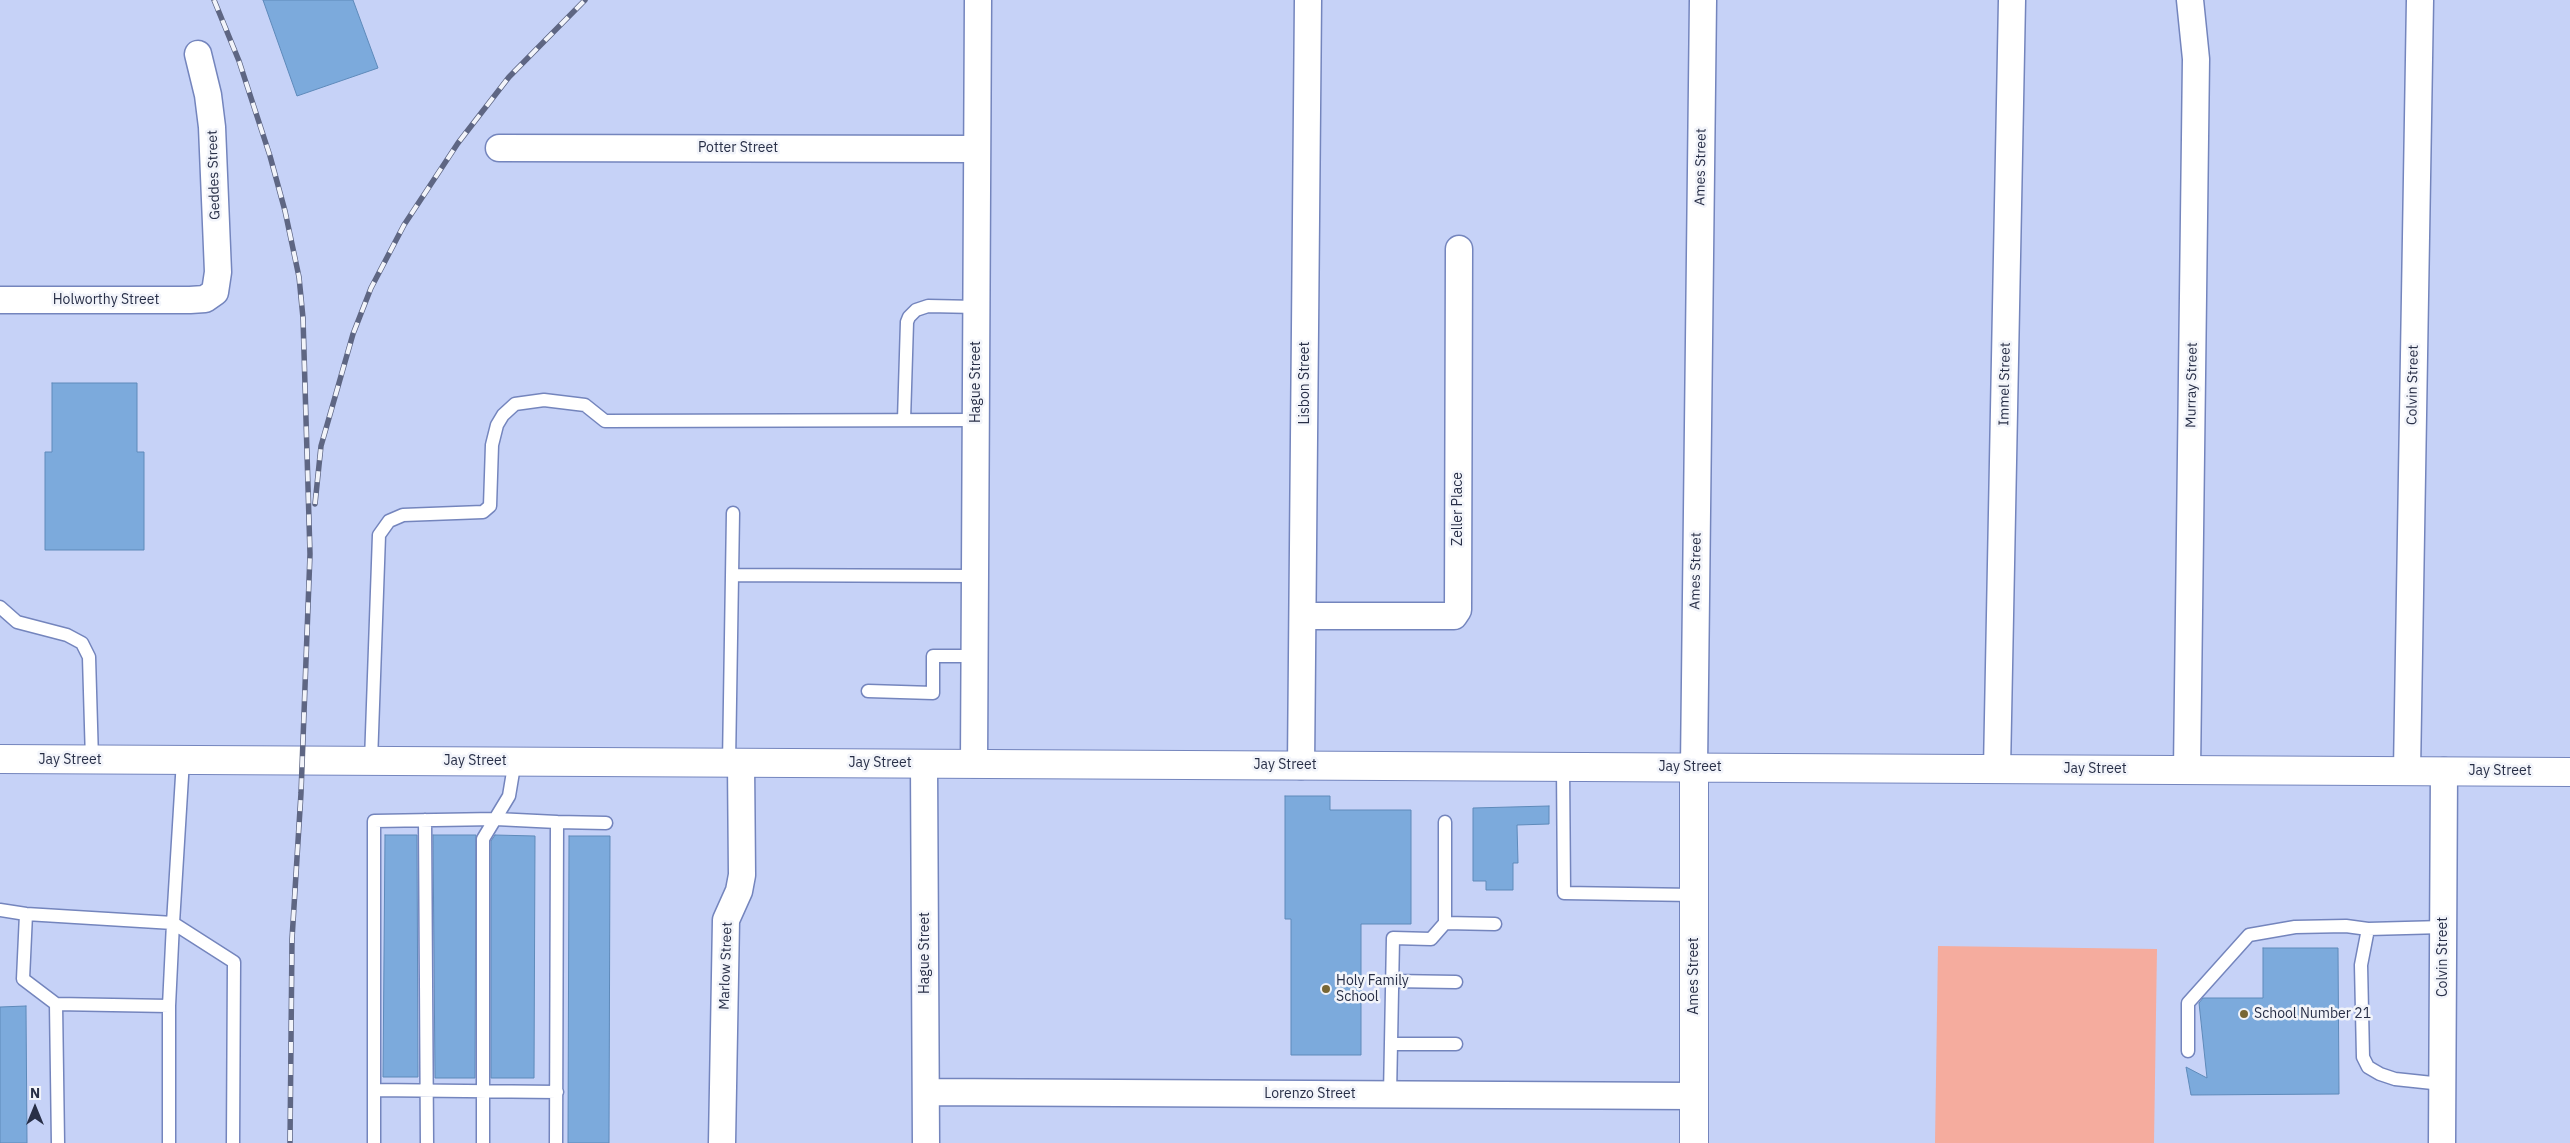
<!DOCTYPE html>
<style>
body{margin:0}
#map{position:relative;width:2570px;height:1143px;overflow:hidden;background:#c6d2f7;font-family:"IBM Plex Sans",sans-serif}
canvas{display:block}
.north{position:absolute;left:10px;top:1083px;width:50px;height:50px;-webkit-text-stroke:4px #f2f4fa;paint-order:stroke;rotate:0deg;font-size:14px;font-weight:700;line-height:20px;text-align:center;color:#282f47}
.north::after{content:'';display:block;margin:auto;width:18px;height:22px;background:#282f47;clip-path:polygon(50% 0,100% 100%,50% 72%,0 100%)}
</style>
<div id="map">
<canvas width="2570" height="1143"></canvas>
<div class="north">N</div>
</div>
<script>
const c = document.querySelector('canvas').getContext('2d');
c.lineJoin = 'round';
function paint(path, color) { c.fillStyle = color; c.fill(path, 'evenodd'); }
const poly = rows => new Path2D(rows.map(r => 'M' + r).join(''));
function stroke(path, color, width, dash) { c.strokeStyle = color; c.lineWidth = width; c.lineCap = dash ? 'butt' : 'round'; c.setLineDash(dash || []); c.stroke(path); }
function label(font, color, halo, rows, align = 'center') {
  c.font = font + ' "IBM Plex Sans",sans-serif'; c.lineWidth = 5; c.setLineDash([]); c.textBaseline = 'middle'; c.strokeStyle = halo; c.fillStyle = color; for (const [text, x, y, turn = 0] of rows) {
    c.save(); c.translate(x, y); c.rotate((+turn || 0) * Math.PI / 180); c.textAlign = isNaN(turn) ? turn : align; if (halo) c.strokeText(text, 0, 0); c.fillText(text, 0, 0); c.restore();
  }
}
paint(poly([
 [1938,946,2157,949,2154,1143,1935,1143]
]), '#f5ac9e');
const building = poly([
 [263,0,353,0,378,68,297,96,263,0],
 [52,383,137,383,137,452,144,452,144,550,45,550,45,452,52,452,52,383],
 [1285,796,1330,796,1330,810,1411,810,1411,924,1361,924,1361,1055,1291,1055,1291,919,1285,919,1285,796],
 [1549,806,1549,824,1517,825,1518,863,1513,863,1513,890,1486,890,1486,881,1473,881,1473,808,1549,806],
 [385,835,417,835,418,1077,383,1077,385,835],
 [433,835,476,835,475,1078,435,1078,433,835],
 [495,835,535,836,534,1078,491,1078,491,841,495,835],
 [569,836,610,836,609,1143,568,1143,569,836],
 [2263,948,2338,948,2339,1094,2191,1095,2186,1067,2207,1078,2199,1003,2203,998,2263,998,2263,948],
 [26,1006,27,1143,0,1143,0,1007,26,1006]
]);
paint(building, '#7caadc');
stroke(building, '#5e8aba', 1);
const lane = poly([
 [904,420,907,322,909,317,916,310,928,306,977,307],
 [732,575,975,576],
 [0,607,17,622,67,635,82,643,89,657,92,760],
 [868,691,933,693,933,656,975,656],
 [371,761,379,535,389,521,403,515,483,512,490,506,492,445,497,425,503,415,515,404,544,400,585,405,605,421,976,420],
 [729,763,733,513],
 [1563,767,1564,893,1694,895],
 [425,820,427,1143],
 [557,822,606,823],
 [0,910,26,914,173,923,183,760],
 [26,914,23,979,56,1004,58,1143],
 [1445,923,1495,924],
 [2368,929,2361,965,2363,1057,2368,1067,2380,1074,2395,1079,2442,1084],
 [1392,981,1456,982],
 [56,1004,169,1006,173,923,234,962,233,1143],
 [169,1006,169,1143],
 [1391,1044,1456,1044],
 [2188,1051,2188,1003,2249,935,2295,927,2346,926,2368,929,2443,927],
 [374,1090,557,1092],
 [1390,1095,1393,938,1431,939,1445,923,1445,822],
 [374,1143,374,821,496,819,557,822,556,1143],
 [483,1143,483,839,509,796,515,760]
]);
const street = poly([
 [499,148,977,149],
 [0,300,190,300,205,299,215,292,218,272,212,127,208,95,198,54],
 [1303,616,1454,616,1458,610,1459,249],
 [924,764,926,1143],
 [974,764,978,0],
 [1301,766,1308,0],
 [1694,767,1703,0],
 [1997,769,2012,0],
 [2187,770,2196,59,2190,0],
 [2407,771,2420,0],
 [926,1092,1694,1096],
 [722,1143,726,920,739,891,742,875,741,763],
 [2442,1143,2444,771]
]);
const secondary = poly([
 [0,759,2570,772],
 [1694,767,1694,1143]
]);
stroke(lane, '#7485bd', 15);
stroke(street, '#7485bd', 29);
stroke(secondary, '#7485bd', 30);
stroke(lane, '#fff', 12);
stroke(street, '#fff', 26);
stroke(secondary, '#fff', 28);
const rail = poly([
 [214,0,239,61,270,156,285,211,299,277,303,318,310,554,301,793,292,939,290,1143],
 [315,504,321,446,353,334,371,288,404,225,458,143,509,77,585,0]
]);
stroke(rail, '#5e6683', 5.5);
stroke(rail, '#f2f4fa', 4, [11]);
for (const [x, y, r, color] of [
 [1326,989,5,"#786735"],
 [2244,1014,5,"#786735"]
]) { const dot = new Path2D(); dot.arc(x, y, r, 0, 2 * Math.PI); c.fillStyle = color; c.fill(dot); stroke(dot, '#f2f4fa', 2); }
label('14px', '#282f47', '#f2f4fa', [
 ["Potter Street",738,148],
 ["Ames Street",1701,167,-89],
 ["Geddes Street",214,175,-92],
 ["Holworthy Street",106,300],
 ["Hague Street",976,382,-90],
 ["Lisbon Street",1305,383,-90],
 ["Immel Street",2005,384,-89],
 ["Murray Street",2192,385,-89],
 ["Colvin Street",2413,385,-89],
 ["Zeller Place",1458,509,-90],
 ["Ames Street",1696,571,-89],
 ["Jay Street",70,760],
 ["Jay Street",475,761],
 ["Jay Street",880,763],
 ["Jay Street",1285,765],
 ["Jay Street",1690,767],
 ["Jay Street",2095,769],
 ["Jay Street",2500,771],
 ["Hague Street",925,953,-90],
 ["Colvin Street",2443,957,-90],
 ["Marlow Street",726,966,-88],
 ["Ames Street",1694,976,-90],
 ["Lorenzo Street",1310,1094]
]);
label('14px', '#282f47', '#f2f4fa', [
 ["Holy Family",1336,981],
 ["School",1336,997],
 ["School Number 21",2254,1014]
], 'left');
</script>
